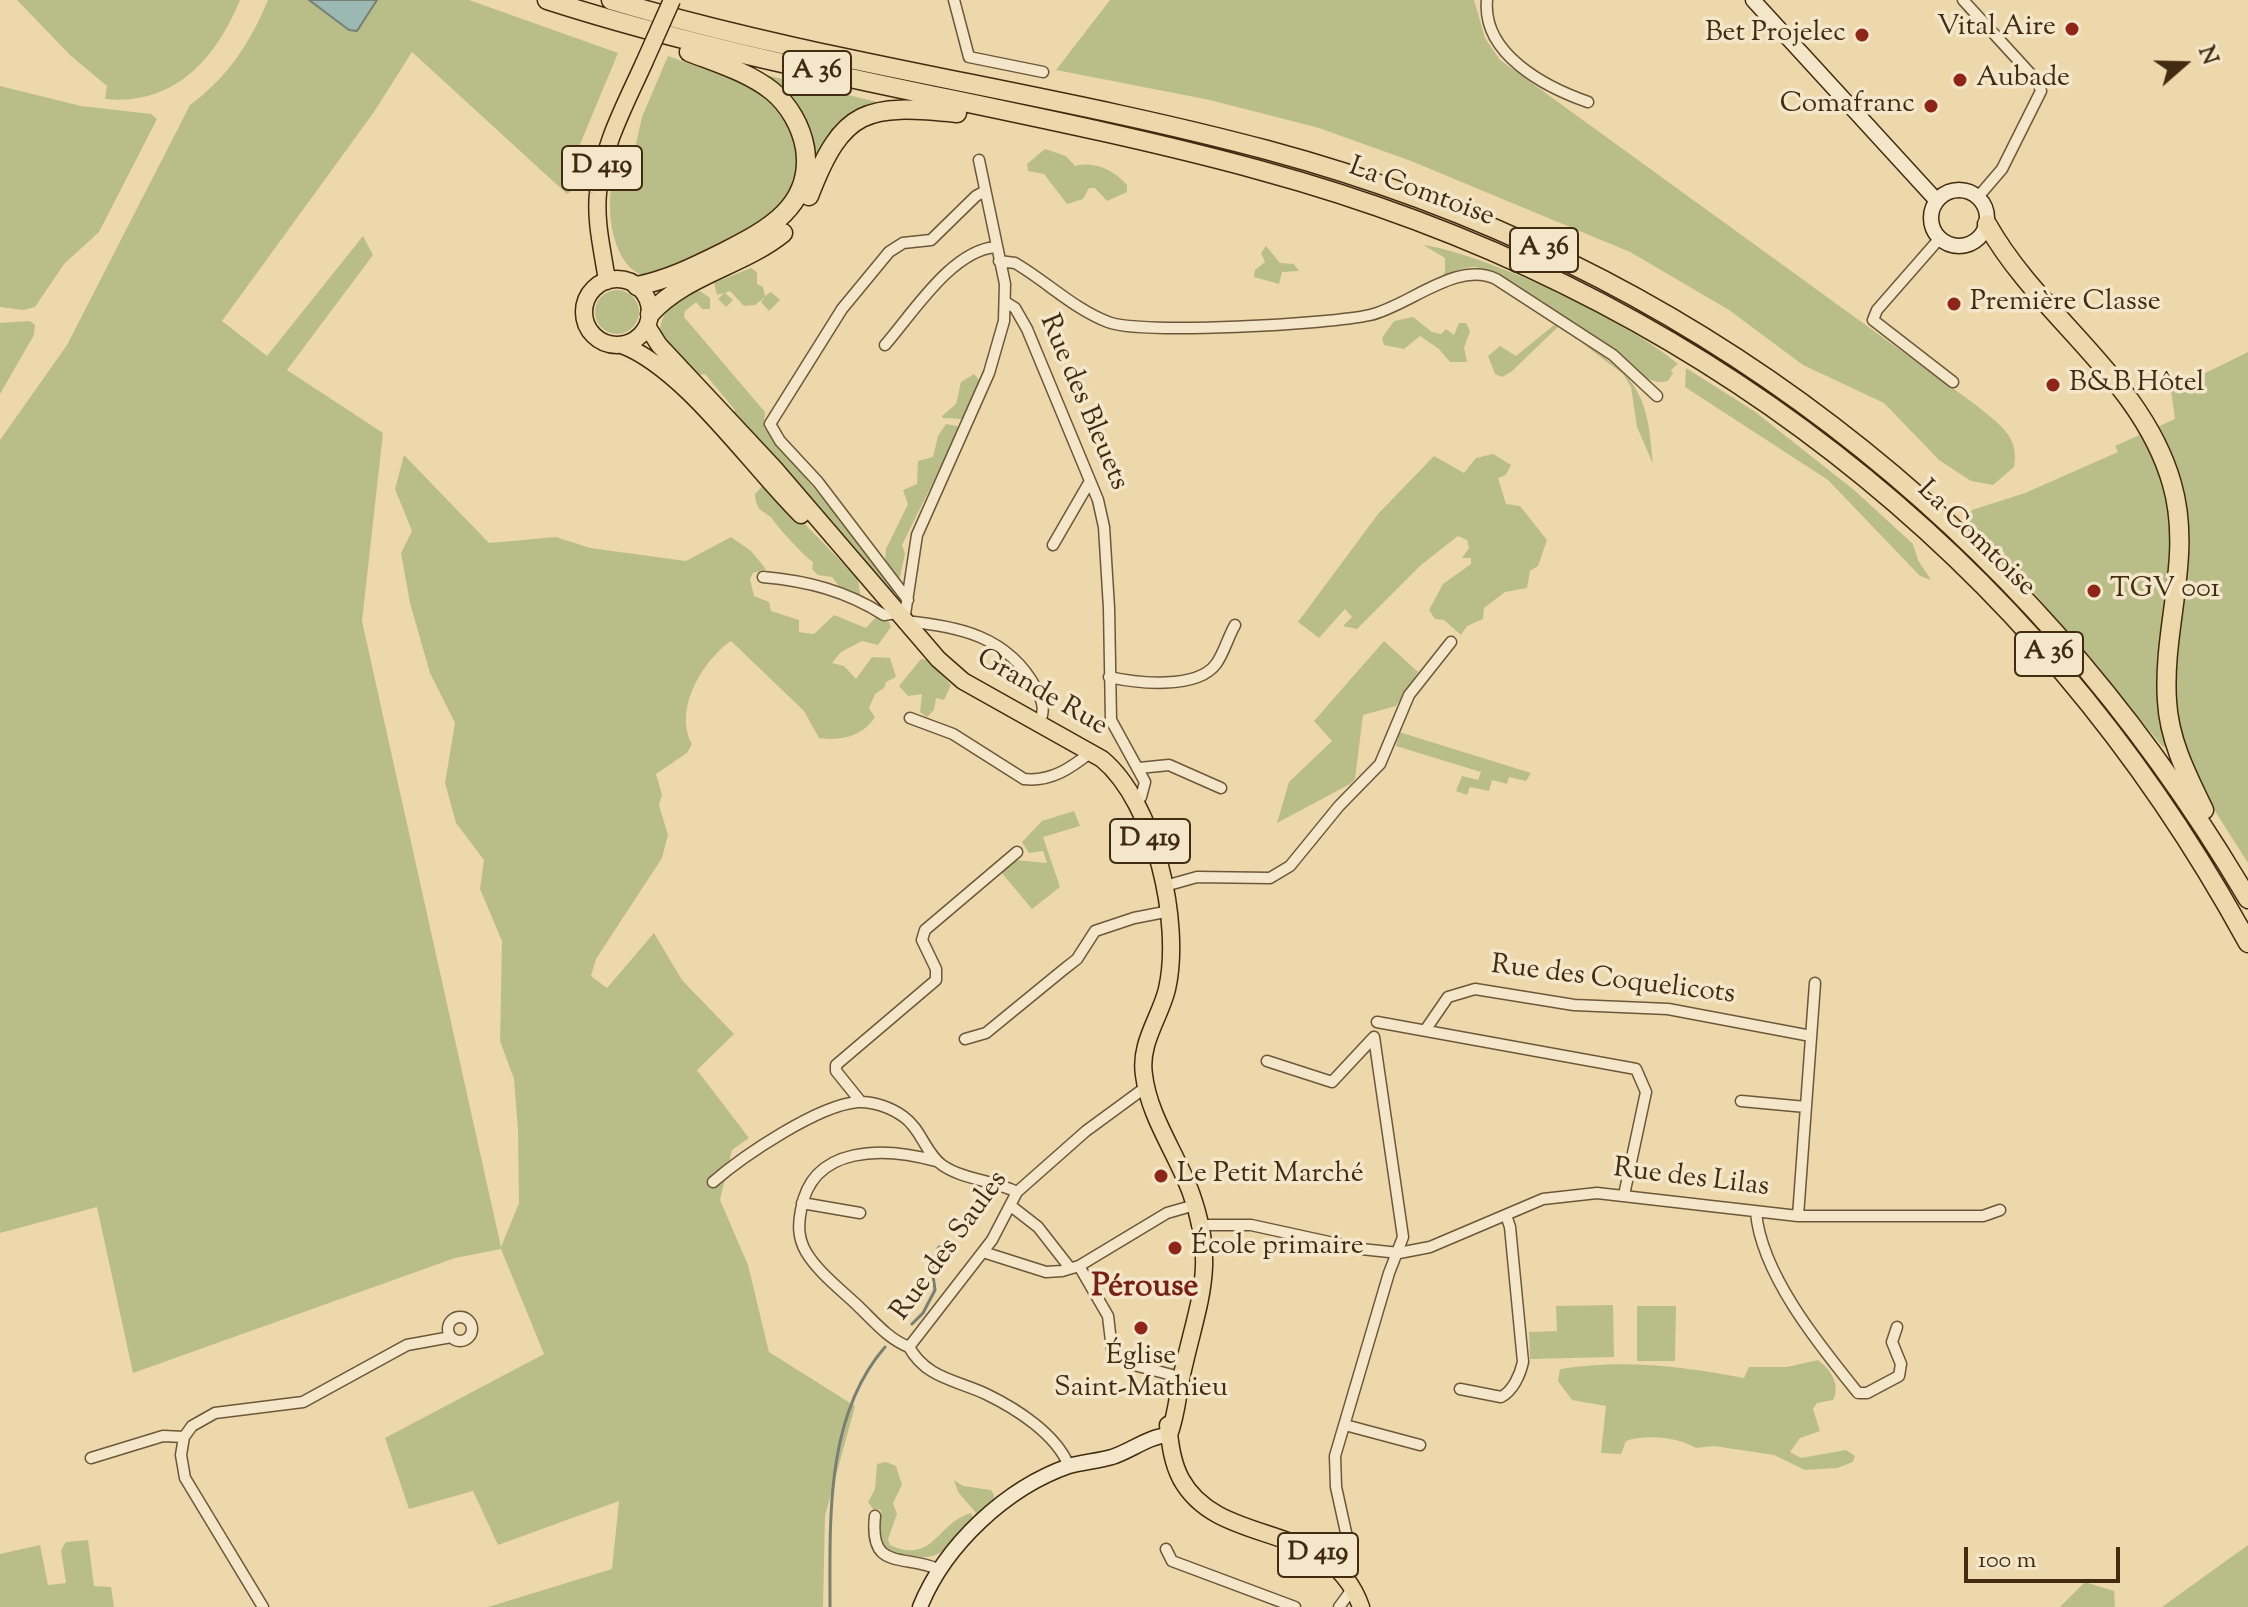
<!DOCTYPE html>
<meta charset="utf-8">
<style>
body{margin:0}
#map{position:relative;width:2248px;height:1607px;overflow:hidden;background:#edd8ac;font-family:"Sorts Mill Goudy",serif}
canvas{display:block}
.north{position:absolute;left:2144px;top:24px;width:80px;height:80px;-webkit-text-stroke:6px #f3e6c9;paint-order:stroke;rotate:70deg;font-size:22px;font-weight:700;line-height:32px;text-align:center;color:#422c11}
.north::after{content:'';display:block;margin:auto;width:28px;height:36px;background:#422c11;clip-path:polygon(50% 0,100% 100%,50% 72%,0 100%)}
.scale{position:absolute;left:1964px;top:1547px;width:156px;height:36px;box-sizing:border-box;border:4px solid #422c11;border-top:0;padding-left:10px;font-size:24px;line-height:28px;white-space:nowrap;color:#422c11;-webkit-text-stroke:6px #f3e6c9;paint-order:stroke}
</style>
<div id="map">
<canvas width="2248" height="1607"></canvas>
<div class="north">N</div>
<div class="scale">100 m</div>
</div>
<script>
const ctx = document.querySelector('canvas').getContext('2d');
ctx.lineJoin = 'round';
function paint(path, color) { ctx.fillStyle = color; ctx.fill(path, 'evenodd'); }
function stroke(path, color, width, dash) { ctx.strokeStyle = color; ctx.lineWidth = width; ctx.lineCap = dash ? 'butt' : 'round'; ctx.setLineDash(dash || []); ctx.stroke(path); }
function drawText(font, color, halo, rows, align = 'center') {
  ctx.font = font + ' "Sorts Mill Goudy",serif'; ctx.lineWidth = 7; ctx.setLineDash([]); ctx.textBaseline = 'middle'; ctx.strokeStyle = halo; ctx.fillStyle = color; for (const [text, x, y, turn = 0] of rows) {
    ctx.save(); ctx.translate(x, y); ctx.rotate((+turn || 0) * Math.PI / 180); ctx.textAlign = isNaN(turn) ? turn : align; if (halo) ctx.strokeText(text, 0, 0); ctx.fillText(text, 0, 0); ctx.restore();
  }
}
paint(new Path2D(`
 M 17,0 L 240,0 C 216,59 174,106 105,99 L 107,86 L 71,56 Z
 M 268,0 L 469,0 L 618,53 L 576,154 L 576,188 L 567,194 L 412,52 L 374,112 L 222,321 L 267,356 L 363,236 L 373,255 L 287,370 L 383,433 L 362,621 L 501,1247 L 519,1203 L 518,1130 L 514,1079 L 500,1041 L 502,941 L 480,889 L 484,860 L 456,823 L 445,783 L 455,723 L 430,673 L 410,603 L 401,553 L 412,531 L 395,489 L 404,455 L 489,543 L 556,537 L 590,548 L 686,561 L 731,537 L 751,551 L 766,569 L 753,573 L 750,579 L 754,596 L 769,602 L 771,611 L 799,620 L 799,632 L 814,634 L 834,615 L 866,628 L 876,617 L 889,622 L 891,627 L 878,645 L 862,641 L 841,652 L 832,663 L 844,666 L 856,679 L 872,657 L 890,658 L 896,677 L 886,682 L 884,688 L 875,694 L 869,708 L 875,717 C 862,737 841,741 819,738 L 804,711 L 731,641 C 703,660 673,710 692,744 L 687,753 L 656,774 L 662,795 L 659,805 L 668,835 L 662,858 L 596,959 L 591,976 L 607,988 L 654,933 L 682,980 L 734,1034 L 697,1070 L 749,1138 L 732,1150 L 720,1200 L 748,1265 L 769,1352 L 855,1406 L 825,1516 L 823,1607 L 488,1607 L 612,1569 L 619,1501 L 498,1545 L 473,1491 L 409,1509 L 385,1438 L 544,1354 L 501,1249 L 455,1258 L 133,1373 L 97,1207 L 0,1233 L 0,440 L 67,345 L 190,105 C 228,77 250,43 268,0 Z
 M 1110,0 L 1474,0 L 1485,38 L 1500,60 L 1976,405 C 1998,424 2020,435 2014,467 L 1993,485 L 1971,481 L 1939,460 L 1884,403 L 1803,365 L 1729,310 L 1630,252 L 1411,161 L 1319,128 L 1210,100 L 1056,70 Z
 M 668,56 L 761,90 L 788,119 L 801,155 L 795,187 L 765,225 L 646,276 C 605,268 599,173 628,153 L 632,162 L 642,117 Z
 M 766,75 L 881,103 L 814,167 L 764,78 Z
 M 0,86 L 81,106 L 151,114 L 157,119 L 99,232 L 64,264 L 35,307 L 23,310 L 0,307 Z
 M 1045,149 L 1066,156 L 1075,166 C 1096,161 1113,170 1127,185 L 1127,192 L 1107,201 L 1095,188 L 1089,188 L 1083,199 L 1067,204 L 1044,174 L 1028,171 L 1027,164 Z
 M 1423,245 C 1487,254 1629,322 1678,364 L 1671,370 L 1673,373 L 1668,381 C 1645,388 1629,359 1613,348 C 1592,334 1491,267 1475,267 C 1462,266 1452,275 1440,279 L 1445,272 L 1445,258 Z
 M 1266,246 L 1280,263 L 1294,264 L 1299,271 L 1282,272 L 1279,284 L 1254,277 L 1255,270 L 1265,262 L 1261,253 Z
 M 751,268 L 757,272 L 757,284 L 763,287 L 765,296 L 771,292 L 780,300 L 769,311 L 761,302 L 765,297 L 755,305 L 744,306 L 730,291 L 725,293 L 733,300 L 726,307 L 718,299 L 724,293 L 717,295 L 714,283 Z
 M595 312a22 22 0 1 1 44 0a22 22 0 1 1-44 0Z
 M 700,291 L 710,298 L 710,309 L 702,309 L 696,302 L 685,311 L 684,317 L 765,412 L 764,428 L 884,573 L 895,590 L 892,594 L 733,415 L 735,410 L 705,374 L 698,375 L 660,334 C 659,313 679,291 700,291 Z
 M 1413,317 L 1432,332 L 1441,334 L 1446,329 L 1454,335 L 1459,323 L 1466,323 L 1470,331 L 1464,348 L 1467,362 L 1450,362 L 1439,349 L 1420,336 L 1404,349 L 1384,345 L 1382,338 L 1394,321 Z
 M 30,321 L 35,325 L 34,335 L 0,394 L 0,323 Z
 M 1554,325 L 1558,327 L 1511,372 L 1502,377 L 1495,374 L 1488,356 L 1500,346 L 1516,356 Z
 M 1582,343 C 1640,377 1648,398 1653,464 L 1637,427 L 1631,387 L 1623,374 Z
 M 2248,352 L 2248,863 L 2213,808 L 2182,746 L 2163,747 L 2016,571 L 1965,520 L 1972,510 L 2025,493 L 2118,452 L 2115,446 L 2175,419 L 2171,390 Z
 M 1686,368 L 1754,411 L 1854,490 L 1913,544 L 1918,560 L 1931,580 L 1920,576 L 1828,480 L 1685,387 Z
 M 974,374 L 981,382 L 963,419 L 943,418 L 942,416 L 956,404 L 961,382 Z
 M 946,424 L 957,426 L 959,430 L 902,545 L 905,554 L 899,581 L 885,564 L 886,549 L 908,504 L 903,490 L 917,484 L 918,461 L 933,457 L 938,436 Z
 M 1493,454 L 1511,465 L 1506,475 L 1498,478 L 1506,504 L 1520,506 L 1547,540 L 1538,566 L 1530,571 L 1527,588 L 1505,592 L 1484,608 L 1483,619 L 1467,626 L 1461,635 L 1444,620 L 1435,619 L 1429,610 L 1443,584 L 1471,564 L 1471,558 L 1462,558 L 1469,548 L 1467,540 L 1458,536 L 1421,565 L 1357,629 L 1343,626 L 1352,617 L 1345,609 L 1319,638 L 1298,622 L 1378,514 L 1434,456 L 1464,473 L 1476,458 Z
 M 763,485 L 775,493 L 858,579 L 860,594 L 857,596 L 842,590 L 832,577 L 818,575 L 812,569 L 813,562 C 806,558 775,525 771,517 C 760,510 756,509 755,494 Z
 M 1384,641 L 1418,672 L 1396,706 L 1363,715 L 1355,779 L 1350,784 L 1277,823 L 1289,782 L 1332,741 L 1314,721 Z
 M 921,659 L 928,660 L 951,685 L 944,700 L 936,698 L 934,710 L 927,717 L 920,712 L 922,694 L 908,696 L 899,686 Z
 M 1399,732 L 1531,773 L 1526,781 L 1509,777 L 1507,784 L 1492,780 L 1489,791 L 1470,787 L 1467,795 L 1456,791 L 1462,776 L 1478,780 L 1481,772 L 1396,746 Z
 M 1074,811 L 1080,826 L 1043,837 L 1060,887 L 1032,909 L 1001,872 L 1015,860 L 1047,863 L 1043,851 L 1029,853 L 1022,842 L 1042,821 Z
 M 1613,1305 L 1614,1357 L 1530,1359 L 1529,1332 L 1557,1331 L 1556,1306 Z
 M 1637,1306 L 1676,1306 L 1675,1361 L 1637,1361 Z
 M 1818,1360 C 1831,1370 1841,1385 1833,1400 L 1817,1403 L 1813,1409 L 1820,1431 L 1800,1438 L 1790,1452 L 1801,1458 L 1846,1450 L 1855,1456 L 1853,1462 L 1837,1468 L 1805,1470 L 1774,1455 L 1714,1446 L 1696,1448 C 1678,1437 1646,1434 1626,1441 L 1621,1454 L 1601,1453 L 1606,1406 L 1572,1400 L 1558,1381 L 1560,1369 C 1620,1359 1684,1366 1744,1378 L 1749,1367 L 1787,1367 Z
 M 886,1462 L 896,1466 L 902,1485 L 893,1503 L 897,1514 L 888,1539 L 890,1545 C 934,1565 936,1523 971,1513 L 974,1520 C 942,1556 938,1563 889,1554 L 879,1542 L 881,1510 L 873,1509 L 868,1502 L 875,1489 L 877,1464 Z
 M 954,1480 L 963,1486 L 991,1490 L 994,1495 L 993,1505 L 980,1514 L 976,1513 L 958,1492 Z
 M 88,1540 L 94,1586 L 111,1587 L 114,1607 L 0,1607 L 0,1554 L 40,1545 L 48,1585 L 66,1583 L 61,1550 L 66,1542 Z
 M 2248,1545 L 2248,1607 L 2162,1607 Z
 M 2085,1582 L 2114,1591 L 2115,1607 L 2060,1607 Z`), '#b9be89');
const water = new Path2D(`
 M 309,0 L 377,0 L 357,31 L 349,30 Z`);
paint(water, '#9bb8b3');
stroke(water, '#778072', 2);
stroke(new Path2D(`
 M 912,1324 L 923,1313 L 935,1290 C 933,1274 929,1263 939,1247 L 945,1249
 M 830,1607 C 830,1520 825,1416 885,1347`), '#778072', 3);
const street = new Path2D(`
 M 954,0 L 969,57 L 1043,72
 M 1487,0 C 1482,54 1545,87 1588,102
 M 1963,0 L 2038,82 L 2041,91 L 2002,169 L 1978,197
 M 979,160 L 1005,284 L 1004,321 L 989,373 L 917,535 L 904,621 C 958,626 1008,636 1036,688 C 1042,700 1046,710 1039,723
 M 1940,238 L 1877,310 L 1873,320 L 1953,382
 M 999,261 L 1015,263 C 1046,281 1074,309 1108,322 C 1141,335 1331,324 1370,315 C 1409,306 1457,260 1496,279 L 1613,355 L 1657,396
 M 1007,303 L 1015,308 L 1027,329 L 1098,500 L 1104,527 L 1109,608 L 1111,720 L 1145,782 L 1141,797 L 1136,802
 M 885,345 C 913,313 952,250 996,247
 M 1053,545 L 1090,481
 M 763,577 C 808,581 846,591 884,615 L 896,613
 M 908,600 L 818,482 L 780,441 L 770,424 L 842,309 L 889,252 L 903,243 L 931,240 L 976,196 L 985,191
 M 1109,677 C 1136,683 1197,690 1216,664 C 1224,653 1228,637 1235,625
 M 910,718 L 953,734 L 1024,779 C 1051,782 1071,768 1091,752
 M 1139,768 L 1169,765 L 1221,788
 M 1165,886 L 1197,877 L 1270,878 L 1290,866 L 1339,806 L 1380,764 L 1409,695 L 1451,642
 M 1377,1022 L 1636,1069 L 1646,1092 L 1624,1195
 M 1426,1029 L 1448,997 L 1475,989 L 1574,1005 L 1668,1009 L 1811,1036
 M 965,1039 L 986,1033 L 1063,970 L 1077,959 L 1095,931 L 1134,918 L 1170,911
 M 1267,1061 L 1332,1082 L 1374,1037
 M 1741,1101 L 1806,1107
 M 861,1102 L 836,1071 L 836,1065 L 936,980 L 936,969 L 922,940 L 925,930 L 1017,852
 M 713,1182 C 743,1156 818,1105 858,1102 C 873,1101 892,1108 904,1117 C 921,1129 926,1154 942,1165 C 964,1180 992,1180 1017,1192
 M 802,1203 L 860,1213
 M 1011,1206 L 1038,1227 L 1070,1268
 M 1756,1212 C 1761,1274 1820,1346 1858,1393 L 1867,1393 L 1899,1376 L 1901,1364 L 1892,1342 L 1897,1327
 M 1798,1216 L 1815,983
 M 1197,1225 L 1251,1225 L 1361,1249 L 1399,1253 L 1430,1247 L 1543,1199 L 1597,1193 L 1798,1216 L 1983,1216 L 2000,1210
 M 983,1252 L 1046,1272 L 1062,1271 L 1079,1266 L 1167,1213 L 1195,1205
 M 1079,1266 L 1108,1316 L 1112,1350 L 1134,1365 L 1176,1376
 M448 1329a12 12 0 1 1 24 0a12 12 0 1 1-24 0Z
 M 909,1347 L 992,1240 L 1017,1192 L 1086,1131 L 1146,1087
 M 909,1347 C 888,1339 873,1320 857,1305 C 840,1289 818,1272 806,1252 C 798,1238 798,1225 801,1210 C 812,1144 886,1147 936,1161
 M 909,1347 C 926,1378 956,1380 986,1394 C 1017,1409 1056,1434 1069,1466
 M 1460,1389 L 1501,1397 C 1513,1391 1520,1375 1523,1362 L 1510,1227 L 1506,1215
 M 1345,1425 L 1420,1445
 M 91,1458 L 163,1436 L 184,1437
 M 875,1516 C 869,1571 902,1554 938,1569
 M 1166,1549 L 1172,1561 L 1295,1607
 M 1339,1568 L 1347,1559 L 1349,1546 L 1336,1487 L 1335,1456 L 1389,1273 L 1403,1237 L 1374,1037
 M 263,1607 L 185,1478 L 181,1455 L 184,1437 L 192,1426 L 215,1413 L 303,1402 L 407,1345 L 451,1337
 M 1339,1607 L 1353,1588`);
const secondary = new Path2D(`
 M 1753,0 L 1937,201
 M1931 218a28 28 0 1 1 56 0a28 28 0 1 1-56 0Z
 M 920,1607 C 945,1545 1006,1488 1069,1466 C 1083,1462 1098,1461 1112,1457 C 1131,1451 1149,1436 1169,1435`);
const primary = new Path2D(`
 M584 312a33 33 0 1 1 66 0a33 33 0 1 1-66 0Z
 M 607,281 C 603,252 595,223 598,193 C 601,149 626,103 644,63
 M 647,326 L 659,345 L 774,468 L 938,659 L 963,681 L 1102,759 C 1155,803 1182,923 1167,989 C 1160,1018 1139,1043 1144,1075 C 1149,1117 1177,1154 1191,1193 C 1217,1265 1199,1299 1183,1370 C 1178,1391 1177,1414 1169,1435
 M 622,345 C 685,369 751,466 801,515
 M 1168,1425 C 1170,1443 1172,1462 1181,1479 C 1220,1550 1330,1518 1361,1607`);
const highway = new Path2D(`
 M 547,0 C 780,75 1024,106 1259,170 C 1688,286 2035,552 2248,943
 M 611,0 C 826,64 1050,92 1267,150 C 1688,263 2027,523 2248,899
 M 809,196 C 843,107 867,104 957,113
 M 1987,224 C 2039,317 2142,378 2172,484 C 2193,557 2162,628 2167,701 C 2169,740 2187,775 2204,810
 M 637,286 C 667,280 694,267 722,253 C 765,231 814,207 805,148 C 801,126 789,105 772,91 C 748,72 717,63 689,52
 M 650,314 C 686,274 742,266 783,233`);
stroke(street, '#6d5738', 13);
stroke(secondary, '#422c11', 17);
stroke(primary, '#422c11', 19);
stroke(highway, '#422c11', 21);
stroke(street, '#f3e6c9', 10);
stroke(secondary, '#f3e6c9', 14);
stroke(primary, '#edd8ac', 16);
stroke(highway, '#edd8ac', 18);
const primaryBridge = new Path2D(`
 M 644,63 L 672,0`);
stroke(primaryBridge, '#422c11', 19, []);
stroke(primaryBridge, '#edd8ac', 16);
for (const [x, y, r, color] of [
 [2072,29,8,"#8f2418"],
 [1862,35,8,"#8f2418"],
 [1960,80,8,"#8f2418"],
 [1931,106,8,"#8f2418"],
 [1954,304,8,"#8f2418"],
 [2053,385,8,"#8f2418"],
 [2094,591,8,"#8f2418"],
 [1161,1176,8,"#8f2418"],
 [1175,1248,8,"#8f2418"],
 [1141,1328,8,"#8f2418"]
]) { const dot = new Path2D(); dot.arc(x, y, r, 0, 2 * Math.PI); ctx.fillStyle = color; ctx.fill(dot); stroke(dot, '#f3e6c9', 3); }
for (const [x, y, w] of [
 [817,73,68],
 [602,168,80],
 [1544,250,68],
 [2049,654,68],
 [1150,841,80],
 [1318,1555,80]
]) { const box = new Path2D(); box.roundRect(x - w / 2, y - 22, w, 44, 6); ctx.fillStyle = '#f3e6c9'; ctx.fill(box); stroke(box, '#422c11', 2); }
drawText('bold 26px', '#422c11', null, [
 ["A 36",817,73],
 ["D 419",602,168],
 ["A 36",1544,250],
 ["A 36",2049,654],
 ["D 419",1150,841],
 ["D 419",1318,1555]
]);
drawText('28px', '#422c11', '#f3e6c9', [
 ["Vital Aire",2056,29,"right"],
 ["Bet Projelec",1846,35,"right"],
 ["Aubade",1976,80],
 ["Comafranc",1915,106,"right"],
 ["Première Classe",1970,304],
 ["B&B Hôtel",2069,385],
 ["TGV 001",2110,591],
 ["Le Petit Marché",1177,1176],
 ["École primaire",1191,1248],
 ["Église",1141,1358,"center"],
 ["Saint-Mathieu",1141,1390,"center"]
], 'left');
drawText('28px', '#422c11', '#f3e6c9', [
 ["La Comtoise",1421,194,20],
 ["Rue des Bleuets",1082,403,67],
 ["La Comtoise",1975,540,44],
 ["Grande Rue",1041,694,30],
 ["Rue des Coquelicots",1613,982,7],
 ["Rue des Lilas",1691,1180,7],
 ["Rue des Saules",951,1247,-54]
]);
drawText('bold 32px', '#7a1f14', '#f3e6c9', [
 ["Pérouse",1145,1290]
]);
</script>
